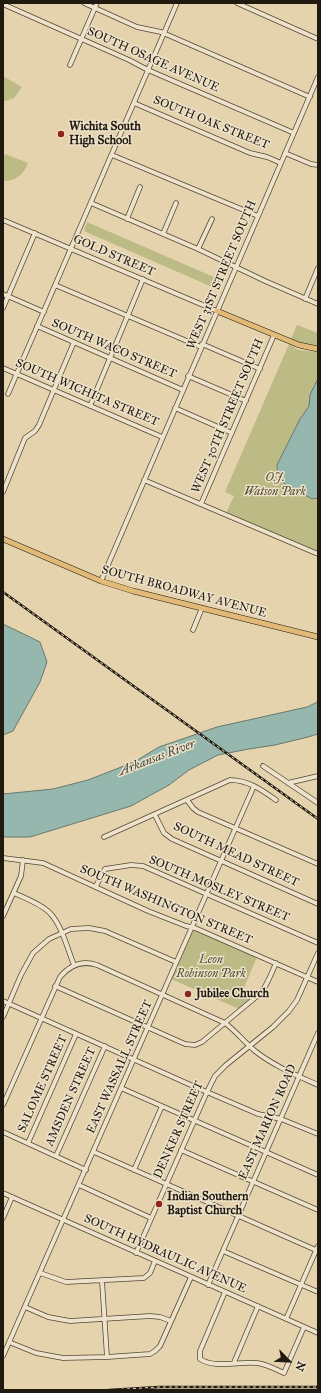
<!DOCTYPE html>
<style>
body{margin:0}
#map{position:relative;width:321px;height:1393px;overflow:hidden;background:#e5d3ae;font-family:"IM FELL Great Primer",serif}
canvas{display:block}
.frame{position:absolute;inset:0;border:4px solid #20190f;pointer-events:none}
.north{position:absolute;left:269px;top:1341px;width:40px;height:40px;-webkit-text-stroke:3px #eee2ca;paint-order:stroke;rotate:114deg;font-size:11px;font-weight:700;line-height:16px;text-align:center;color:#20190f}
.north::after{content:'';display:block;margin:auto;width:14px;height:18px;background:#20190f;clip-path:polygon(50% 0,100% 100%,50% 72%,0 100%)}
</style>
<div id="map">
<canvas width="321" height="1393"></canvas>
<div class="frame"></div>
<div class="north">N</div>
</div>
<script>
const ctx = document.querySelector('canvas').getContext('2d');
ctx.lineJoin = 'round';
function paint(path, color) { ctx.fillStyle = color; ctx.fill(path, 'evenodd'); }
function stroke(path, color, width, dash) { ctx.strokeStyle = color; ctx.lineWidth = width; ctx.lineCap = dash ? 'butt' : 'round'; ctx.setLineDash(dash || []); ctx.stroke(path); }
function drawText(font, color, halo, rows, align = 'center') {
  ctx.font = font + ' "IM FELL Great Primer",serif'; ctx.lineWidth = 3; ctx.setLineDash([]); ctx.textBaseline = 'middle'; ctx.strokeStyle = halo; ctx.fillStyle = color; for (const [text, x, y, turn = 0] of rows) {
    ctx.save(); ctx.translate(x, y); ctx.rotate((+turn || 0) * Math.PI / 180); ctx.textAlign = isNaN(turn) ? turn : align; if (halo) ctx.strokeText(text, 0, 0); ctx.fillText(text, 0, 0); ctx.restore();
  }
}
paint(new Path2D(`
 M 3,76 L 22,87 L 14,98 L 3,102 Z
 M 5,154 L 28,163 C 24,174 15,182 3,181 L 3,155 Z
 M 87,222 L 223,281 L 219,290 L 84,231 Z
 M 297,325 L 318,333 L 318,346 L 301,343 L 291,339 Z
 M 289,344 L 298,350 L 318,352 L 318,551 L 226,513 L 234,496 L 225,492 Z
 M 193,931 L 198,931 L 257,957 L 243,990 L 254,996 L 239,1009 L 171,979 Z`), '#bcba85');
const water = new Path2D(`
 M 318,379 L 318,498 L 312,499 L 305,495 L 291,490 L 278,477 L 277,465 L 300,419 L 309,406 L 310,395 Z
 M 3,624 L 40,642 L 47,662 L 40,682 L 13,731 L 3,735 Z
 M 318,702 L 318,734 L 308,737 L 275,745 L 249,749 L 218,755 L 189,770 L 169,785 L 131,806 L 30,837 L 3,837 L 3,794 L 53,789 L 88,780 L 134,762 L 159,747 L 217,727 L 307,707 Z`);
paint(water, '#96b7ad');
stroke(water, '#67786e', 1);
const minor = new Path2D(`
 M 84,3 L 137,27 L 161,32 L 310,97
 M 237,3 L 318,39
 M 5,5 L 129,60 L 148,70 L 294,133
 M 70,65 L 97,3
 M 134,103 L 250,153 L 267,157 L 281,163
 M 285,153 L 311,164 L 318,165
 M 112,155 L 258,216
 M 91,203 L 198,249 L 265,281 L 318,304
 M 127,219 L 140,187
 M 3,220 L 217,311
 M 163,234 L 176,203
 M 198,249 L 212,219
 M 55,285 L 201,347
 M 3,294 L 44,312
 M 305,299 L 318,268
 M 3,308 L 35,233
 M 37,326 L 183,390
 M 202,344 L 260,369
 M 3,368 L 162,437
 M 188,376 L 246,401
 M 8,394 L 177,3
 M 90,406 L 143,279
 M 175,408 L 232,433
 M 144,480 L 318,554
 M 3,492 L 25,438 L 35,431 L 39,425 L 74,342
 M 201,504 L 274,335
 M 101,581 L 318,77
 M 193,630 L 202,608
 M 263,766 L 318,803
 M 288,783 L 318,776
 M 187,800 L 193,808 L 198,812 L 318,864
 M 155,815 L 164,833 L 172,839 L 318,904
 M 104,837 L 230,780 C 248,780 262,790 276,800
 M 3,858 L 43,863 L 148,911 L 186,926 L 195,928 L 318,982
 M 96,886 L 105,869 L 131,865 L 143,866 L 318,943
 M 14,893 C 25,898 39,903 49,912 C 62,925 67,948 74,965
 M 3,916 L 21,876 L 23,860
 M 55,986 L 185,1044 L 195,1045 L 202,1042 L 262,992 L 269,979 L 276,963
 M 3,1001 L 193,1086 L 258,1114 L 281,1119 L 318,1134
 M 3,1017 L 21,975 L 33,953 L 49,939 L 71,929 L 89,928 L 105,931 L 176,962
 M 121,1088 L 318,1175
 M 3,1105 L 60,977 C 70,965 82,960 97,965 L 225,1023 C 236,1031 244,1042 255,1051 C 274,1066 296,1075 318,1085
 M 3,1132 L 86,1170
 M 28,1143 L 76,1034
 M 181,1150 L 318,1210
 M 94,1152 L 318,1251
 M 56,1156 L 105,1046
 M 134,1170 L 162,1106
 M 79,1185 L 151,1218
 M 3,1193 L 318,1333
 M 3,1218 L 12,1197
 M 223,1251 L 318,1292
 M 136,1253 L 207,1092 L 215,1076 L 226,1065 L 273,1027 L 289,1011 L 297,1000 L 318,953
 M 40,1273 L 66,1282 L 144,1278 L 150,1273 L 155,1261
 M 102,1281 L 107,1357
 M 208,1285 L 318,1033
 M 225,1292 L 200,1351 L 200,1359 C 215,1369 239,1361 257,1363 C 266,1364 275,1369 284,1373 L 304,1327
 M 25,1307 L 48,1317 L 70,1321 L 150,1316 L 160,1317 L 171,1321
 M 286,1319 L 318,1246
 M 9,1342 L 36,1353 L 63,1358 L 107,1357 L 150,1354 L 155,1351 L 160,1346 L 191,1277
 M 3,1356 L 254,786
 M 234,1363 L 235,1360 L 258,1306`);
const major = new Path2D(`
 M 217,311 L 299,345 L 318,349
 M 3,539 L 101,581 L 133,591 L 318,637`);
stroke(minor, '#514837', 5.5);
stroke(major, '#20190f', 6);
stroke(minor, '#eee2ca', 4);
stroke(major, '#e2ba77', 5);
const rail = new Path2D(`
 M 3,592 L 318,819
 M 109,1390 L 159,1387 L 318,1387`);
stroke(rail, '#20190f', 2.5);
stroke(rail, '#eee2ca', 1, [3]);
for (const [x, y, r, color] of [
 [61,134,4,"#8f2418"],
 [188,994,4,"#8f2418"],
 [159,1204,4,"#8f2418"]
]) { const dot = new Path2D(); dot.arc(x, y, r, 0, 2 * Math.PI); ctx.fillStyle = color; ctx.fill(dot); stroke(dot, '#eee2ca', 1.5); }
drawText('12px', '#20190f', '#eee2ca', [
 ["SOUTH OSAGE AVENUE",153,60,24],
 ["SOUTH OAK STREET",211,123,22],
 ["GOLD STREET",114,256,23],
 ["WEST 31ST STREET SOUTH",222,275,-67],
 ["SOUTH WACO STREET",114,349,23],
 ["SOUTH WICHITA STREET",87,393,23],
 ["WEST 30TH STREET SOUTH",228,416,-67],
 ["SOUTH BROADWAY AVENUE",184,592,15],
 ["SOUTH MEAD STREET",236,855,25],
 ["SOUTH MOSLEY STREET",219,889,23],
 ["SOUTH WASHINGTON STREET",166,905,23],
 ["EAST WASSALL STREET",120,1067,-66],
 ["SALOME STREET",43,1084,-66],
 ["AMSDEN STREET",71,1097,-66],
 ["EAST MARION ROAD",268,1122,-66],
 ["DENKER STREET",179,1130,-66],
 ["SOUTH HYDRAULIC AVENUE",165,1254,24]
]);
drawText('bold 12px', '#20190f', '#eee2ca', [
 ["Wichita South",69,127],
 ["High School",69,141],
 ["Jubilee Church",196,994],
 ["Indian Southern",167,1197],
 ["Baptist Church",167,1211]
], 'left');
drawText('italic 12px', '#4f4932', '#eee2ca', [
 ["O.J.",275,478],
 ["Watson Park",275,492],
 ["Leon",211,960],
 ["Robinson Park",211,974]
]);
drawText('italic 13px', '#43483e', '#eee2ca', [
 ["Arkansas River",157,758,-21]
]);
</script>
